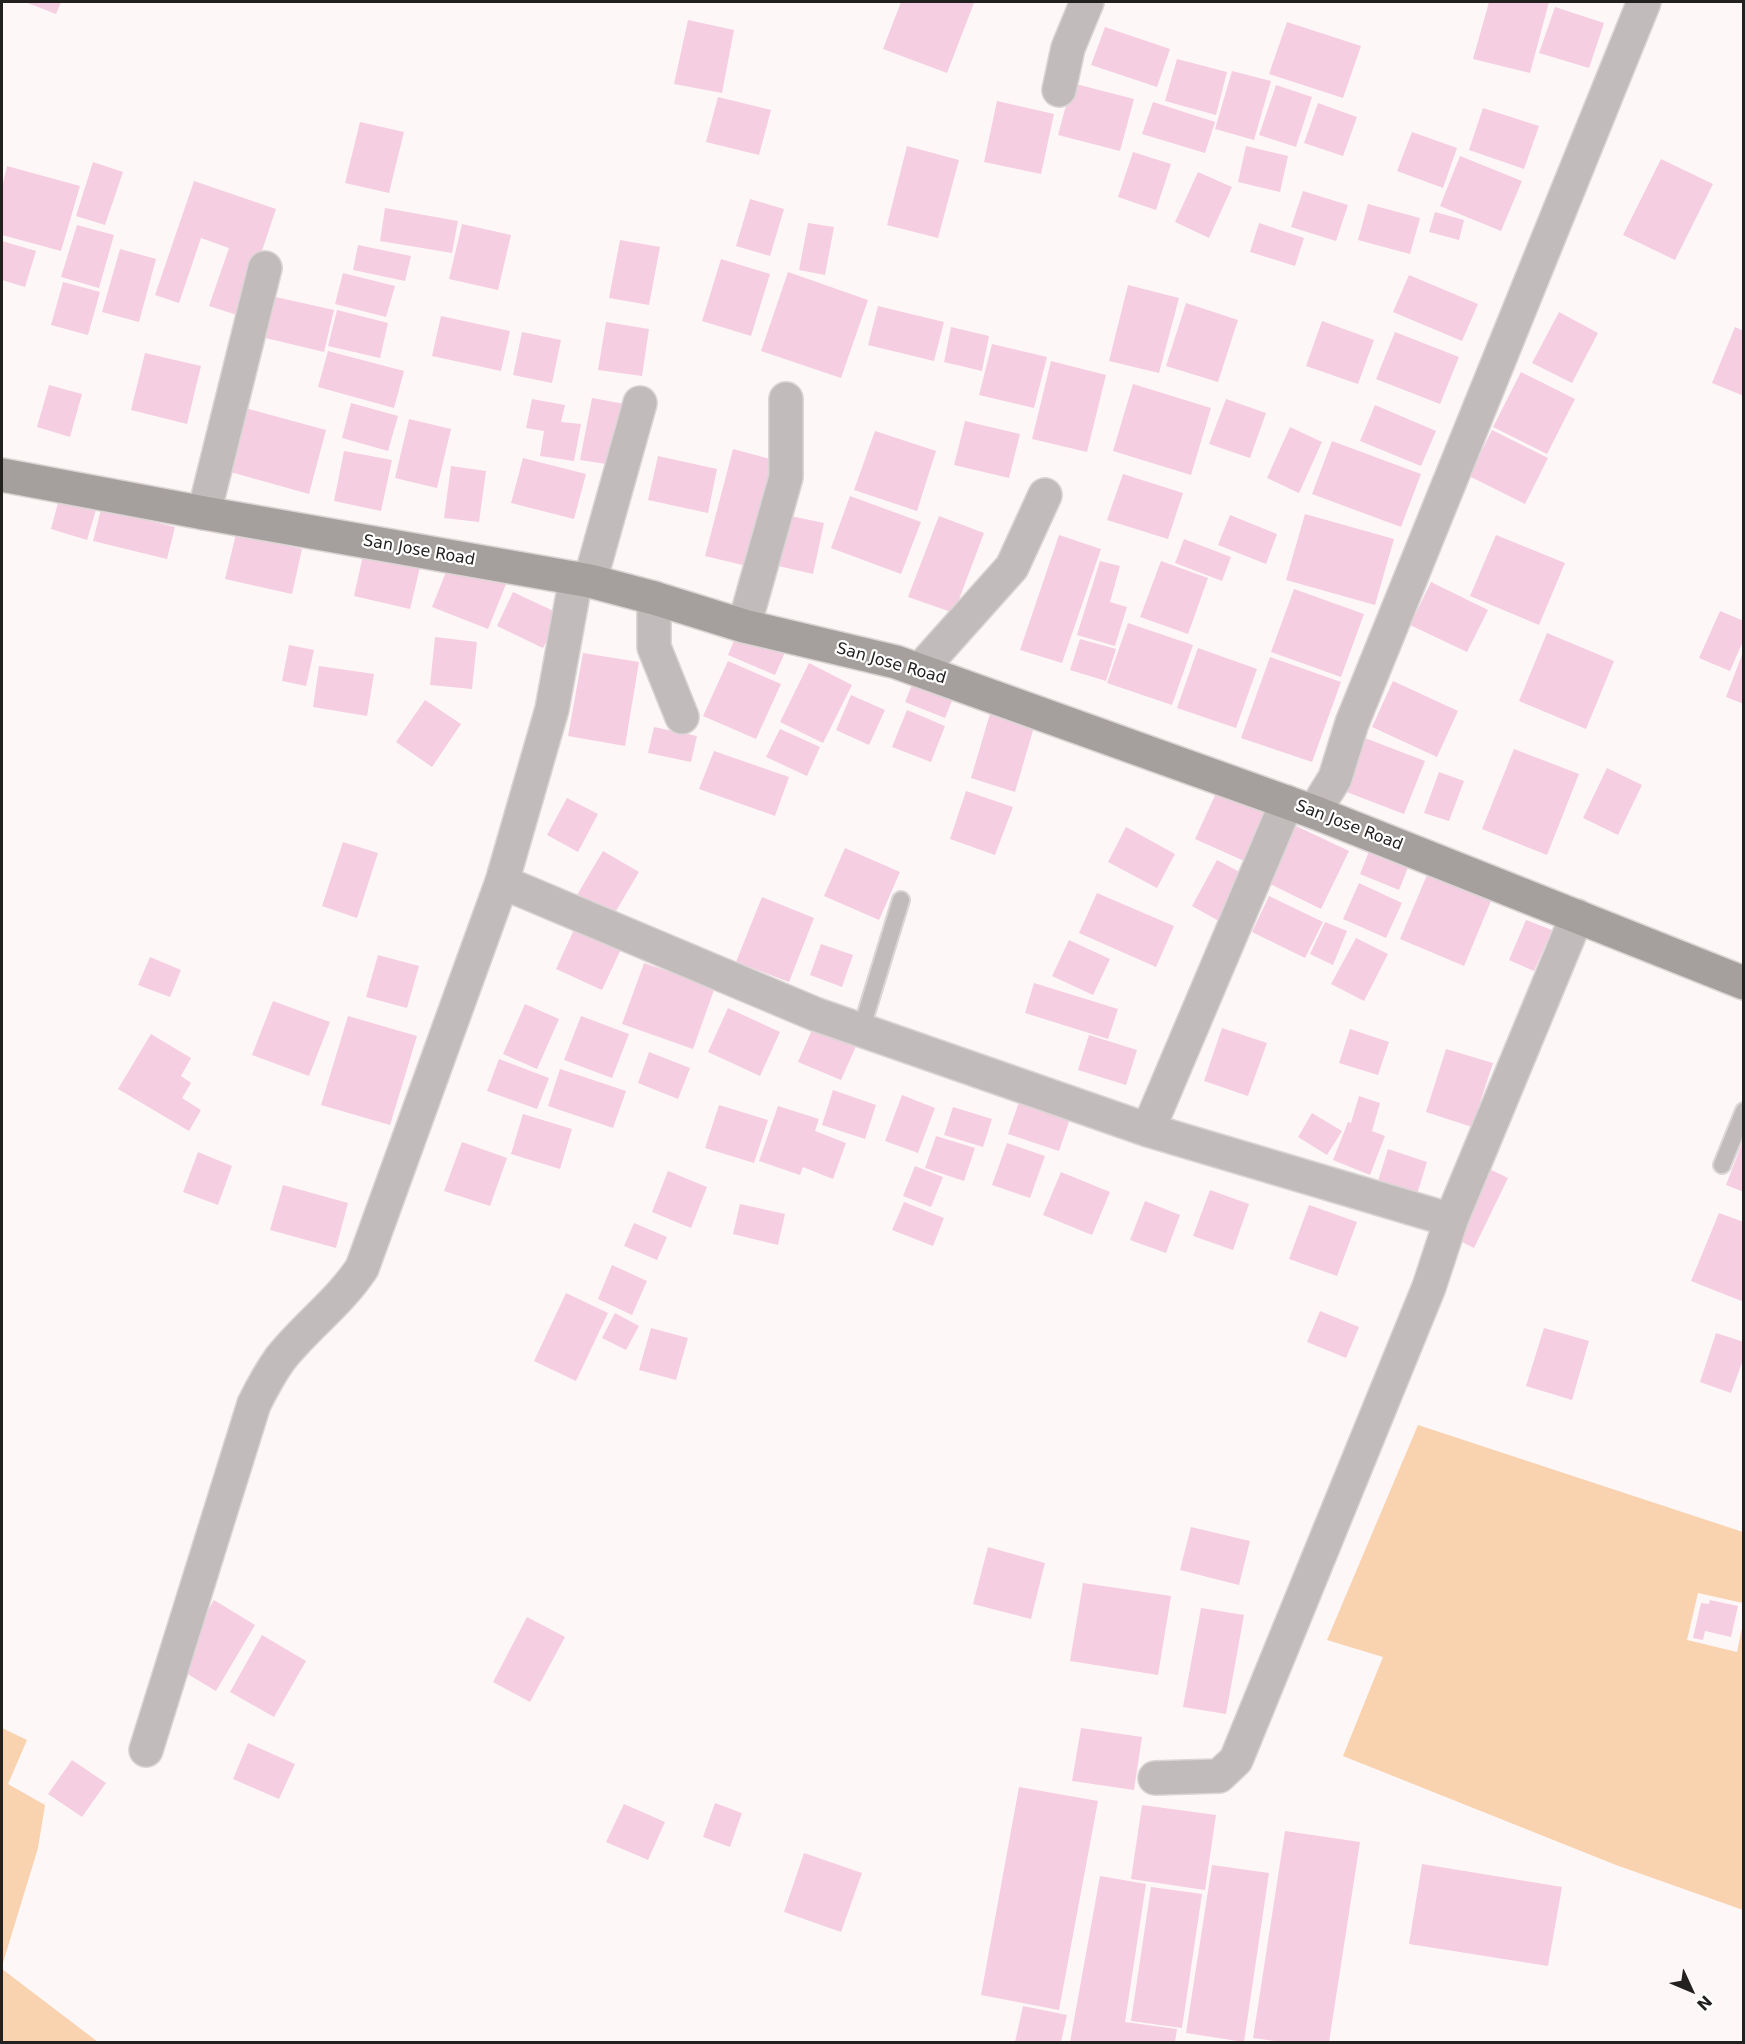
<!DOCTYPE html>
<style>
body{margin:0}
#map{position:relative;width:1745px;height:2044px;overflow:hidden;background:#fef7f7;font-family:"DejaVu Sans",sans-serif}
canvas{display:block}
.frame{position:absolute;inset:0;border:3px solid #232020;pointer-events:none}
.north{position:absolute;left:1661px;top:1960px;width:60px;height:60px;-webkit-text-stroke:4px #fff;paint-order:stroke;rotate:134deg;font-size:16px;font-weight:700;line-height:24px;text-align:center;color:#232020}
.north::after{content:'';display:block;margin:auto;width:21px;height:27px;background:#232020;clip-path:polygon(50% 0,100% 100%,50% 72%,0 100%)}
</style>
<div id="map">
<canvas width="1745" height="2044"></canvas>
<div class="frame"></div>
<div class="north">N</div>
</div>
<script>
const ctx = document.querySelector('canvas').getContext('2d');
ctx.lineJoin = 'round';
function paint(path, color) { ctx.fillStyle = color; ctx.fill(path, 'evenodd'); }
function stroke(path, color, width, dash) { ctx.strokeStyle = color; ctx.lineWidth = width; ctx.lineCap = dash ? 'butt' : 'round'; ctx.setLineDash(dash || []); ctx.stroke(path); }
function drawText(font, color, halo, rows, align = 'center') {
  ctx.font = font + ' "DejaVu Sans",sans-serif'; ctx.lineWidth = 4.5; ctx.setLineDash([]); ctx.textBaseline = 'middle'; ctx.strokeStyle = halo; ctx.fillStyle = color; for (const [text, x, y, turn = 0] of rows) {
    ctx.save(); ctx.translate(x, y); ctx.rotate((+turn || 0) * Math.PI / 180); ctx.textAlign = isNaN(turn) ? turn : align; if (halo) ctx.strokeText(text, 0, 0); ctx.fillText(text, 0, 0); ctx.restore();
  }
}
paint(new Path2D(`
 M 1418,1425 L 1743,1532 L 1743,1603 L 1698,1593 L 1687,1640 L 1737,1652 L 1743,1623 L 1743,1910 L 1616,1865 L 1343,1756 L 1383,1657 L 1327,1640 Z
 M 2,1728 L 27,1740 L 8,1784 L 45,1805 L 38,1848 L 2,1966 Z
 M 2,1969 L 98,2042 L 2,2042 Z`), '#f9d2af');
paint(new Path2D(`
 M 25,2 L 61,2 L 56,14 Z
 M 901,2 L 974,3 L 947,73 L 883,49 Z
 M 1489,2 L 1549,2 L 1530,73 L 1473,59 Z
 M 1555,7 L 1604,23 L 1589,68 L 1539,53 Z
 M 688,20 L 734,30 L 722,93 L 674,84 Z
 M 1287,22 L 1361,46 L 1343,98 L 1269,74 Z
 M 1105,27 L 1170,49 L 1157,87 L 1091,65 Z
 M 1177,59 L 1227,72 L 1216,115 L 1165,101 Z
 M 1232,71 L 1271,81 L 1254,140 L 1215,129 Z
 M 1072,83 L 1134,99 L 1120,151 L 1058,135 Z
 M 1276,85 L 1312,97 L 1296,147 L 1259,135 Z
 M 718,97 L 771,110 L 759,155 L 706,142 Z
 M 997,101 L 1054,114 L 1041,174 L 984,162 Z
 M 1153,102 L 1215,122 L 1205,153 L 1142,134 Z
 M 1318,103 L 1357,117 L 1343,156 L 1304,143 Z
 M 1483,108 L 1539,126 L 1524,169 L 1469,150 Z
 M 360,122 L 404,132 L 389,193 L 345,183 Z
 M 1412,132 L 1457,148 L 1443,188 L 1397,171 Z
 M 907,146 L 959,160 L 938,238 L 887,225 Z
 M 1246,146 L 1288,156 L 1280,192 L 1238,182 Z
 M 1133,152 L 1171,164 L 1156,210 L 1118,197 Z
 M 1460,156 L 1522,181 L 1501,231 L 1440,206 Z
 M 1661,159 L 1713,184 L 1675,260 L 1623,235 Z
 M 93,162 L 123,172 L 105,225 L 76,216 Z
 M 7,166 L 80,186 L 61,251 L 2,235 L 2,187 Z
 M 1198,172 L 1232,187 L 1209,238 L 1175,222 Z
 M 194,181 L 276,209 L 240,316 L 209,306 L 229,248 L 201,238 L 179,303 L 155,295 Z
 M 1303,191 L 1348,205 L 1336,241 L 1291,227 Z
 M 750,199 L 784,209 L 770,256 L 736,246 Z
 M 1368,204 L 1420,218 L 1410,254 L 1358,240 Z
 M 385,208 L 458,221 L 452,253 L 380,241 Z
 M 1435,212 L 1464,220 L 1459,240 L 1429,232 Z
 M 808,223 L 834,227 L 825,275 L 799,270 Z
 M 1259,223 L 1304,238 L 1295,266 L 1250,252 Z
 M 462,224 L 511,235 L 498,290 L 449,279 Z
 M 77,225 L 114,235 L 99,288 L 61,277 Z
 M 620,240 L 660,247 L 649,305 L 609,298 Z
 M 2,241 L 36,251 L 25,287 L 2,280 Z
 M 358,245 L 411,256 L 405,281 L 353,270 Z
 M 120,249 L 156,259 L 139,322 L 102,312 Z
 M 721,259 L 770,274 L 751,336 L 702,321 Z
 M 788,272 L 868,300 L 841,378 L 761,351 Z
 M 343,273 L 395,286 L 386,317 L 335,304 Z
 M 1409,275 L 1478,304 L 1462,341 L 1393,312 Z
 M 63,282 L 100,292 L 88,335 L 51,325 Z
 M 1128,285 L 1179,298 L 1159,373 L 1109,361 Z
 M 262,294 L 334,310 L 324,352 L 253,335 Z
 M 1186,303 L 1238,320 L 1218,382 L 1166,366 Z
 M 878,306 L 944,322 L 934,361 L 868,345 Z
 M 337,310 L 388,323 L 380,358 L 328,346 Z
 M 1559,312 L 1598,333 L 1572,383 L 1532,363 Z
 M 441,316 L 510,331 L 501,371 L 432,356 Z
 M 1322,321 L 1374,340 L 1358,384 L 1306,366 Z
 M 606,322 L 649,329 L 642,376 L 598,370 Z
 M 951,327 L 989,336 L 982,371 L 944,362 Z
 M 1735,327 L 1744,331 L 1744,396 L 1712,383 Z
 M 522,332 L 561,340 L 552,383 L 513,375 Z
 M 1395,332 L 1459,357 L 1440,404 L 1376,379 Z
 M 992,344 L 1047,357 L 1034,408 L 979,395 Z
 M 328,351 L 404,371 L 394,408 L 318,387 Z
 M 145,353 L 201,366 L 187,424 L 131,410 Z
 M 1051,361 L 1106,375 L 1087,452 L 1032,439 Z
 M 1521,372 L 1575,399 L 1547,454 L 1493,427 Z
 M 1133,384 L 1211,408 L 1191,475 L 1113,451 Z
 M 49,385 L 82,394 L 70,437 L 37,427 Z
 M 592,398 L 630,405 L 619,466 L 580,460 Z
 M 532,399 L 565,405 L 561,422 L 581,424 L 574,461 L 540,456 L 544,431 L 526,428 Z
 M 1226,399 L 1266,413 L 1250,458 L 1209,444 Z
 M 351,403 L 398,416 L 388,451 L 342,438 Z
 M 1375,405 L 1436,431 L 1421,466 L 1360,441 Z
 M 245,408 L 326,430 L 309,494 L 227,471 Z
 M 409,419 L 451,429 L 437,488 L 395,478 Z
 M 965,421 L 1020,434 L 1009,478 L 954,465 Z
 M 1290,427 L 1322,442 L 1299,493 L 1267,478 Z
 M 1492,430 L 1548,458 L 1525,504 L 1469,476 Z
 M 875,431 L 936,451 L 917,511 L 854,490 Z
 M 1332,441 L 1421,474 L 1401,527 L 1312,494 Z
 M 733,449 L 774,460 L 747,566 L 705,556 Z
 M 344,451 L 392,460 L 381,511 L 334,501 Z
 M 658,456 L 717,469 L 708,513 L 648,500 Z
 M 523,458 L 586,474 L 574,519 L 511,503 Z
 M 451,466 L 486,471 L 479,522 L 444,518 Z
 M 1123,474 L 1183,493 L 1168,539 L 1107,520 Z
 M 850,496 L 921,522 L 901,574 L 831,548 Z
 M 59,499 L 96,510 L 87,540 L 51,529 Z
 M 101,509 L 175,527 L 167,559 L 93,541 Z
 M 1305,514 L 1394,539 L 1375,605 L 1286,580 Z
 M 786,515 L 824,523 L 813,574 L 774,565 Z
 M 1230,515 L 1277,534 L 1266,564 L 1218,545 Z
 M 939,516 L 984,533 L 954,613 L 908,597 Z
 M 236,534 L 302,549 L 292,594 L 225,579 Z
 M 1059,535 L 1101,549 L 1062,663 L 1020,650 Z
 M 1496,535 L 1565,563 L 1539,625 L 1470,596 Z
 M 1184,539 L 1231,557 L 1222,581 L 1175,563 Z
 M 364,551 L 421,563 L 410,609 L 354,596 Z
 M 1100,561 L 1120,566 L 1110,602 L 1127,607 L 1115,646 L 1077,635 Z
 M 1161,561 L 1208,578 L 1188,634 L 1140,617 Z
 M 450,562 L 506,584 L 488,629 L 432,607 Z
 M 1431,582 L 1488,610 L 1467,652 L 1410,625 Z
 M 1294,589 L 1364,614 L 1341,677 L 1271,652 Z
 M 513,592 L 560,614 L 543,648 L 497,626 Z
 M 1720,611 L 1744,621 L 1744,639 L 1730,671 L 1699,658 Z
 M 1128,623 L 1193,645 L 1172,705 L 1107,683 Z
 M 738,631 L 786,650 L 775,675 L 728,655 Z
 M 1547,633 L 1614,661 L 1586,729 L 1519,701 Z
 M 435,637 L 477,642 L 472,689 L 430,685 Z
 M 1080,639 L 1116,649 L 1106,681 L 1070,670 Z
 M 289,645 L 314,650 L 306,686 L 282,681 Z
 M 1198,648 L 1257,669 L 1236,728 L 1177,708 Z
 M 1743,652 L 1744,652 L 1744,704 L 1726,697 Z
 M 583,653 L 639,662 L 625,746 L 568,736 Z
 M 1270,657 L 1341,682 L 1312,762 L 1241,738 Z
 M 728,661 L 781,684 L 756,739 L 703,716 Z
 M 809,663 L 852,685 L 823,743 L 780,722 Z
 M 319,666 L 374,674 L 367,716 L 313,707 Z
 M 914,680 L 954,696 L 945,718 L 905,702 Z
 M 1393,681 L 1458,711 L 1437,757 L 1372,727 Z
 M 851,695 L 885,710 L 869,745 L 836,730 Z
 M 425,700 L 461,724 L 432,767 L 396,742 Z
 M 992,707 L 1036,720 L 1015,792 L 971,778 Z
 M 907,710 L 945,726 L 931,762 L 892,747 Z
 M 654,727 L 697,736 L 691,762 L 648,753 Z
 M 780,729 L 820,747 L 807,776 L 766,757 Z
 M 1365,738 L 1425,761 L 1404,814 L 1344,791 Z
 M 1514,749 L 1579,774 L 1547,855 L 1482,829 Z
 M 714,751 L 789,777 L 775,816 L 699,789 Z
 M 1607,768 L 1642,785 L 1618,835 L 1583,818 Z
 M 1439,772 L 1464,781 L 1449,821 L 1424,813 Z
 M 966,791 L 1013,807 L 995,855 L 950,839 Z
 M 1217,791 L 1273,816 L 1251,864 L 1195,839 Z
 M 567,798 L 598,814 L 578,852 L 547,835 Z
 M 1294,825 L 1349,851 L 1321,909 L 1266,882 Z
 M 1126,827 L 1175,854 L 1157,888 L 1108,862 Z
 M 343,842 L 378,853 L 357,918 L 322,906 Z
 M 1372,844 L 1411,860 L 1399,890 L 1360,874 Z
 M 845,848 L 900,872 L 879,920 L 824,896 Z
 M 603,851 L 639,872 L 613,916 L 577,895 Z
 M 1217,860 L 1253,879 L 1226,925 L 1192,906 Z
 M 1427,875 L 1491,901 L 1464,966 L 1400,939 Z
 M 1359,883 L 1402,903 L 1386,938 L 1343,919 Z
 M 1097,893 L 1174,926 L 1156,967 L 1079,933 Z
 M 1269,896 L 1323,922 L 1305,958 L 1252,932 Z
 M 762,897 L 814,918 L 789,982 L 736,962 Z
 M 1526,920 L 1552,930 L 1534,971 L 1509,960 Z
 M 1325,922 L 1347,931 L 1333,965 L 1310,954 Z
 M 577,923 L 623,945 L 602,990 L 556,969 Z
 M 1356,938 L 1388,954 L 1364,1001 L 1331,984 Z
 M 1069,940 L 1110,959 L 1093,995 L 1052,976 Z
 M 821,944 L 853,955 L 842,987 L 810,975 Z
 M 378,955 L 419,966 L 407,1008 L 366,997 Z
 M 150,957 L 181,970 L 170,997 L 138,985 Z
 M 644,963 L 715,987 L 693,1049 L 622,1024 Z
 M 1034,983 L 1118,1009 L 1108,1039 L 1025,1013 Z
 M 273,1001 L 330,1022 L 309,1076 L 252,1055 Z
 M 525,1004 L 559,1019 L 537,1069 L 503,1054 Z
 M 728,1008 L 780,1032 L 760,1076 L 708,1052 Z
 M 348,1016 L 417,1036 L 390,1125 L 321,1105 Z
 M 581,1016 L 629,1034 L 612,1078 L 564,1060 Z
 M 814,1025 L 857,1044 L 841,1080 L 798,1062 Z
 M 1222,1028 L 1267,1043 L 1248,1096 L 1204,1081 Z
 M 1350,1029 L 1389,1042 L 1378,1075 L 1339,1063 Z
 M 151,1034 L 191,1058 L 181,1076 L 191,1083 L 182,1098 L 201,1110 L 189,1131 L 118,1089 Z
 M 1089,1035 L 1137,1050 L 1126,1085 L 1078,1070 Z
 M 1446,1049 L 1493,1063 L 1472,1127 L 1426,1112 Z
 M 649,1052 L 690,1068 L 678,1099 L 638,1083 Z
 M 499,1059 L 549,1078 L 537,1109 L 487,1091 Z
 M 560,1069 L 626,1091 L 613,1128 L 548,1106 Z
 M 833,1090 L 876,1105 L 865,1139 L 822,1125 Z
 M 902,1095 L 935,1108 L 918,1153 L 885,1141 Z
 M 1359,1096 L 1380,1103 L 1372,1131 L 1385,1136 L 1370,1175 L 1333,1160 L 1348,1122 L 1351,1123 Z
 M 1020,1099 L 1071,1116 L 1059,1151 L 1008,1134 Z
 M 719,1105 L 768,1120 L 754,1163 L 705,1148 Z
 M 778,1106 L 819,1119 L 815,1131 L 846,1143 L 833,1179 L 803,1167 L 800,1175 L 759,1161 Z
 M 953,1107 L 992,1119 L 983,1147 L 944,1135 Z
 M 1312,1113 L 1342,1131 L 1327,1155 L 1298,1137 Z
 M 523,1114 L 572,1129 L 560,1169 L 511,1154 Z
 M 936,1136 L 975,1148 L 964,1181 L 925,1168 Z
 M 1743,1141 L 1744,1141 L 1744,1192 L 1726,1185 Z
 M 462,1142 L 507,1158 L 490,1206 L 444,1191 Z
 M 1007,1143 L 1045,1156 L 1030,1198 L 992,1185 Z
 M 1388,1149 L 1427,1162 L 1417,1194 L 1378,1181 Z
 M 198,1152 L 232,1166 L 218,1205 L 183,1192 Z
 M 1481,1165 L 1508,1178 L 1474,1248 L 1448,1235 Z
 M 915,1166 L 943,1177 L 931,1207 L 903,1196 Z
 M 668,1171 L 707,1187 L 691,1228 L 652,1212 Z
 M 1061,1172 L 1110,1192 L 1092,1235 L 1043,1215 Z
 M 283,1185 L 348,1203 L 336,1248 L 270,1230 Z
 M 1210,1190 L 1249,1204 L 1233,1250 L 1193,1236 Z
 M 1145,1201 L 1180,1215 L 1166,1253 L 1130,1240 Z
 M 904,1202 L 944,1218 L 933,1246 L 892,1230 Z
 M 740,1204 L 785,1214 L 778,1245 L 733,1234 Z
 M 1309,1205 L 1357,1222 L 1337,1276 L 1289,1259 Z
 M 1719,1213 L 1744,1222 L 1744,1302 L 1691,1281 Z
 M 634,1223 L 667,1237 L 657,1260 L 624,1246 Z
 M 612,1265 L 647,1281 L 632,1315 L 598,1299 Z
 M 566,1293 L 608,1313 L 576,1381 L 534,1361 Z
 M 1320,1311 L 1359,1327 L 1346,1358 L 1307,1342 Z
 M 615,1313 L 639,1326 L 626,1350 L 602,1338 Z
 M 651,1328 L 688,1338 L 676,1380 L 639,1370 Z
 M 1544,1328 L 1589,1341 L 1572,1400 L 1526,1386 Z
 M 1716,1333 L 1744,1342 L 1744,1357 L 1731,1393 L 1700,1382 Z
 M 1191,1527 L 1250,1541 L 1239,1585 L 1180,1570 Z
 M 988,1547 L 1045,1563 L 1031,1619 L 973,1604 Z
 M 1083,1583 L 1171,1596 L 1158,1675 L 1070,1661 Z
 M 214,1600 L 255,1625 L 216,1691 L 174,1666 Z
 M 1710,1600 L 1738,1606 L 1731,1637 L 1705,1631 L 1703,1640 L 1693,1638 L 1701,1603 L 1709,1604 Z
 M 1201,1608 L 1244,1615 L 1226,1714 L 1183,1707 Z
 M 527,1617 L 565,1637 L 530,1702 L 493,1682 Z
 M 262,1635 L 306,1661 L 274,1717 L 230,1692 Z
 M 1081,1728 L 1142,1737 L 1134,1790 L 1072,1781 Z
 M 248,1743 L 295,1764 L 279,1799 L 233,1779 Z
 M 72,1760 L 106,1783 L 82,1817 L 48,1794 Z
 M 1019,1787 L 1098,1801 L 1059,2010 L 981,1995 Z
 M 715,1803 L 742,1813 L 730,1847 L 703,1837 Z
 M 624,1804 L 665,1822 L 648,1860 L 606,1842 Z
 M 1142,1805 L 1216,1815 L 1205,1890 L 1131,1879 Z
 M 1285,1831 L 1360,1842 L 1329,2042 L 1282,2042 L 1253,2038 Z
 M 804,1853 L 862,1873 L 841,1932 L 784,1912 Z
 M 1422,1864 L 1562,1887 L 1548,1966 L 1409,1944 Z
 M 1212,1865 L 1269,1873 L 1244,2042 L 1186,2033 Z
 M 1100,1876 L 1146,1884 L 1125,2022 L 1177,2029 L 1175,2042 L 1070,2042 Z
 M 1151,1887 L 1202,1894 L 1182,2028 L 1131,2021 Z
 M 1023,2006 L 1067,2015 L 1061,2042 L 1015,2042 Z`), '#f6cee1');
const lane = new Path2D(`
 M 861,1030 L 901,900
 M 1722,1165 L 1744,1111`);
const street = new Path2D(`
 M 1059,90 L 1068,48 L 1087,2
 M 204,513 L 265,268
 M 590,581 L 640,403
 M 654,598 L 654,647 L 682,717
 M 744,626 L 786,477 L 786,399
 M 920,670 L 1012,567 L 1045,495
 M 1314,812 L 1335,778 L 1352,723 L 1644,2
 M 502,882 L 815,1014 L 1148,1130 L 1451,1220 L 1577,916
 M 1148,1130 L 1287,802
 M 146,1750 L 254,1404 C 262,1388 270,1373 280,1359 C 306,1326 338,1304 362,1268 L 502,882 L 552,709 L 576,578
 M 1155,1778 L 1219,1776 L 1236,1760 L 1429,1287 L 1451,1220`);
const secondary = new Path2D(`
 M 2,475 L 204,513 L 590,581 L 654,598 L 744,626 L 896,662 L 1314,812 L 1744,983`);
stroke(lane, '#dbd5d5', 20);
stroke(street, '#dbd5d5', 36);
stroke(secondary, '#dbd5d5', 36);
stroke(lane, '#c1bcbb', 16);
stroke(street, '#c1bcbb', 33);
stroke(secondary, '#a59f9d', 33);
drawText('16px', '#232020', '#fff', [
 ["San Jose Road",419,551,10],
 ["San Jose Road",891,664,16],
 ["San Jose Road",1349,826,21]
]);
</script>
